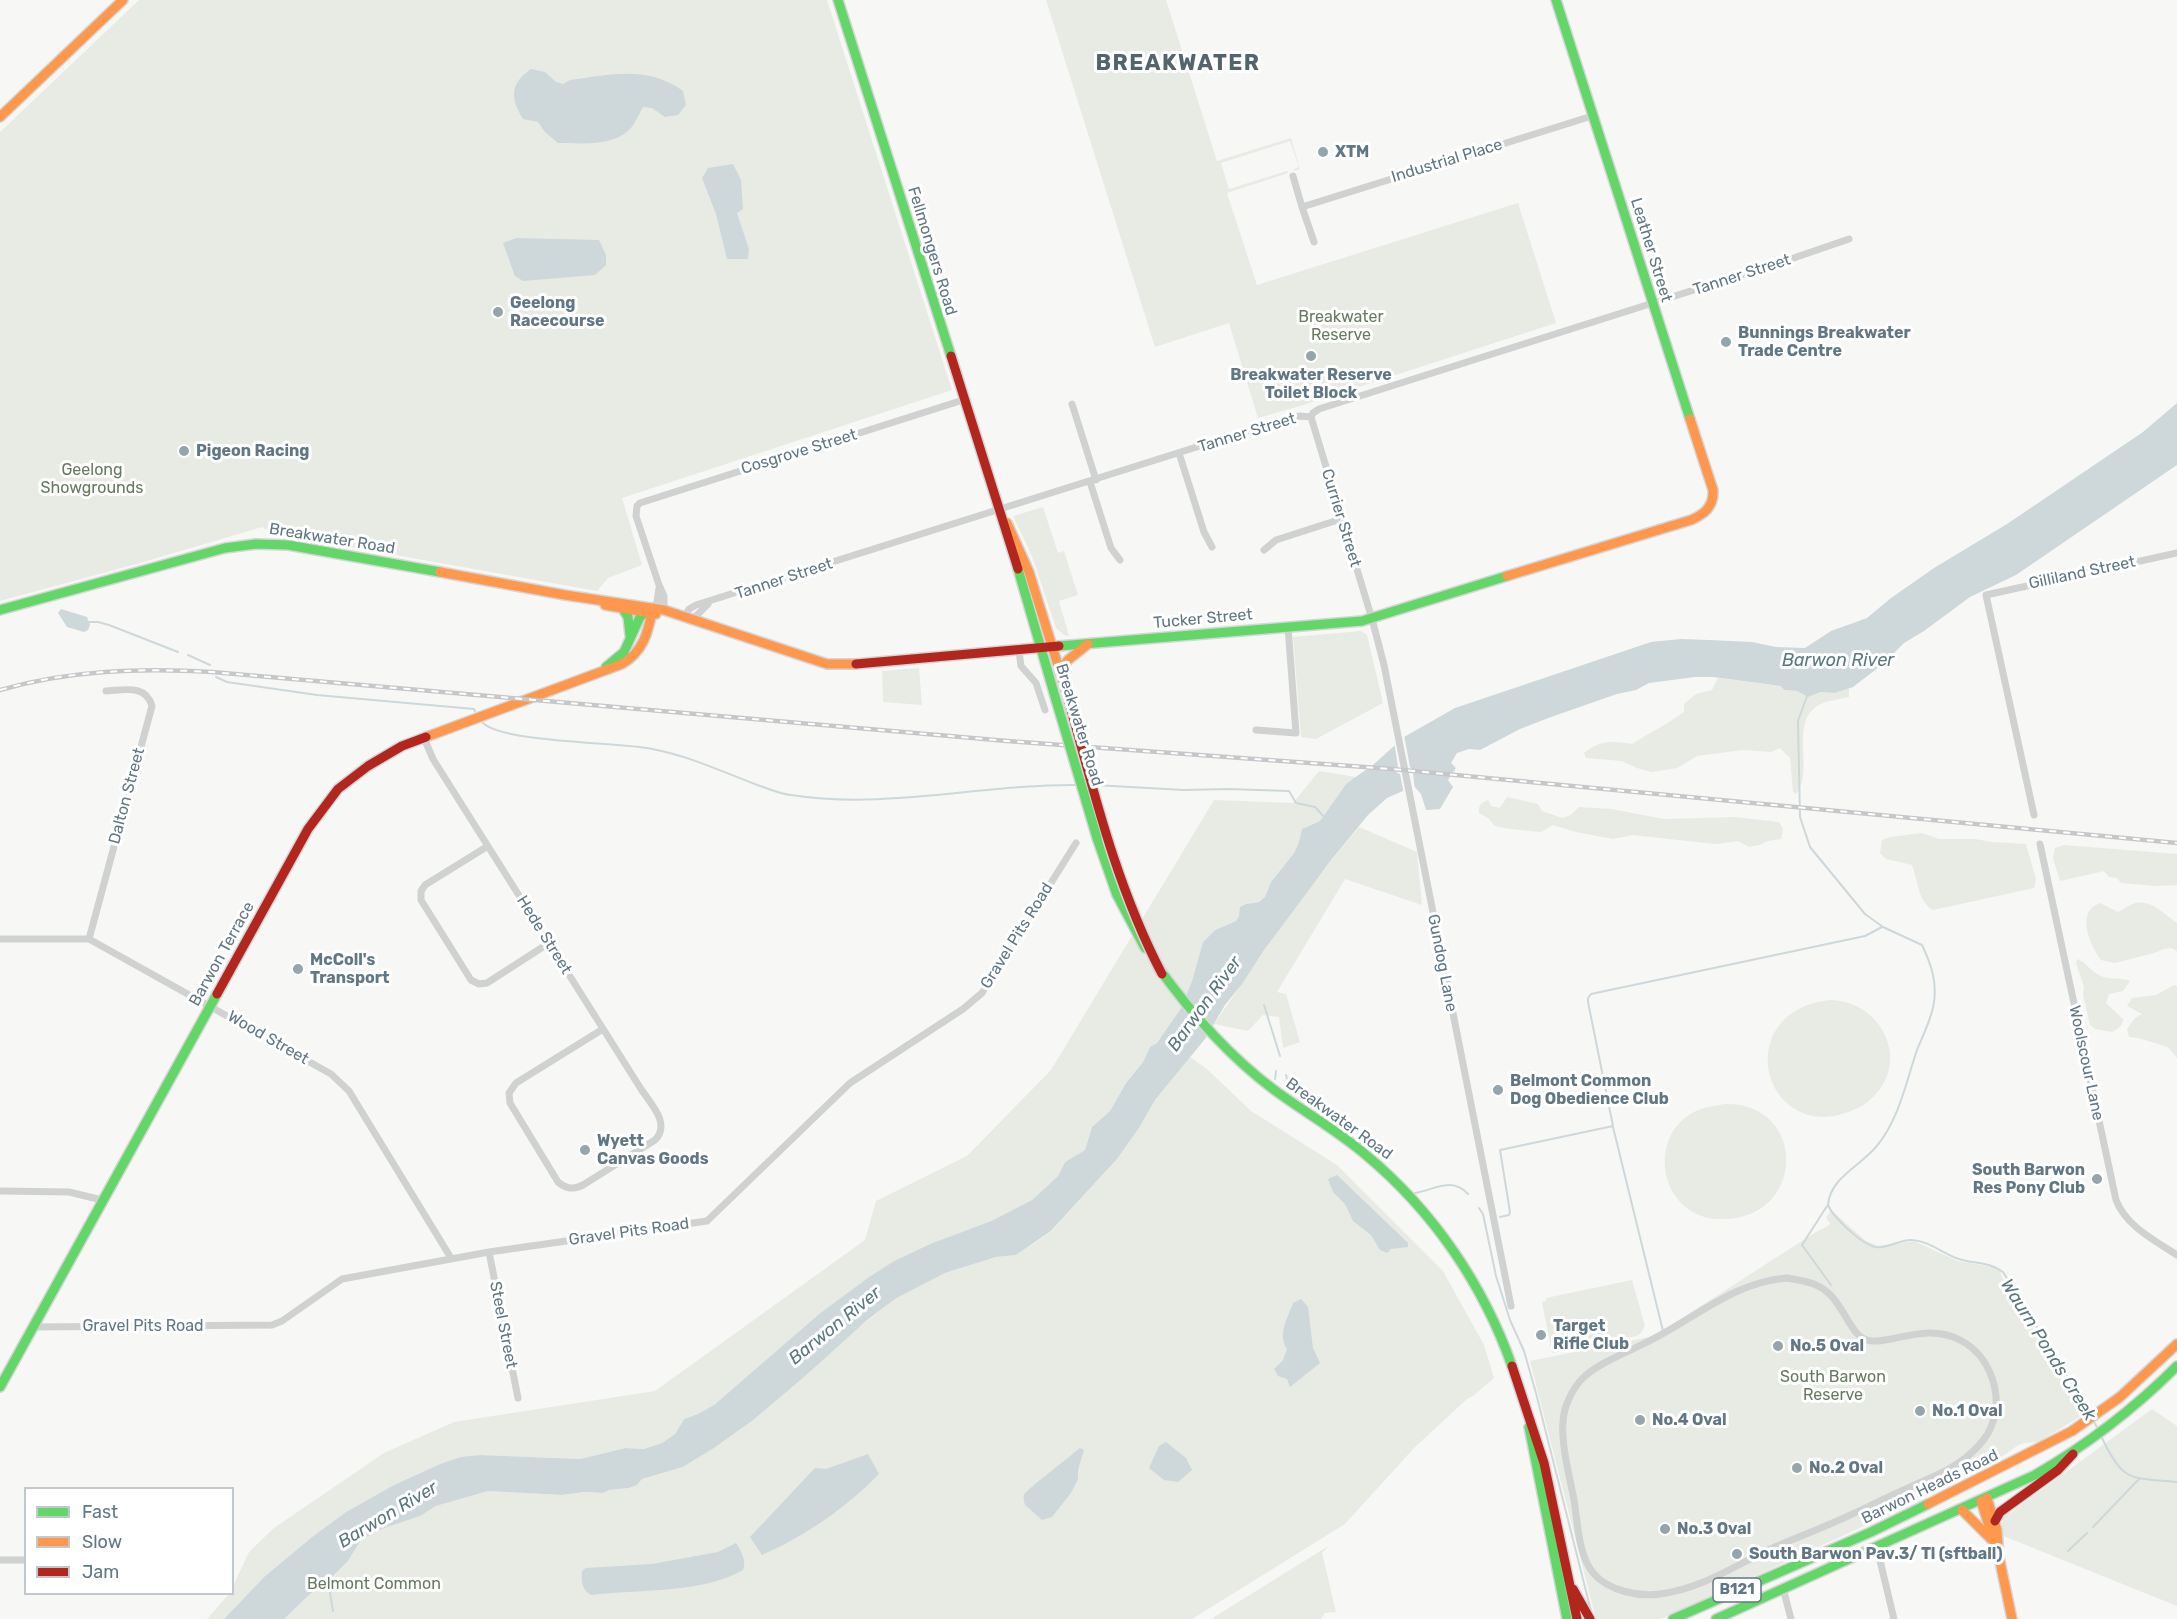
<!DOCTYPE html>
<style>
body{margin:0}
#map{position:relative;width:2177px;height:1619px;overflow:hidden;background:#f7f7f6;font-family:Rubik,sans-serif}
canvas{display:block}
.legend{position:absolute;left:24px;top:1487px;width:210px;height:108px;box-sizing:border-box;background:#fff;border:2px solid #c0c9cd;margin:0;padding:8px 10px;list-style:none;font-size:18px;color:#617783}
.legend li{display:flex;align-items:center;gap:12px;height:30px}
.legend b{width:30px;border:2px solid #c0c9cd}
</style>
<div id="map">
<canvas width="2177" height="1619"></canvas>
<ul class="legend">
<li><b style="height:8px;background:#63d668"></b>Fast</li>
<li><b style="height:8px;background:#ff974d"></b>Slow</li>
<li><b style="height:8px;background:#b3261e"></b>Jam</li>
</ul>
</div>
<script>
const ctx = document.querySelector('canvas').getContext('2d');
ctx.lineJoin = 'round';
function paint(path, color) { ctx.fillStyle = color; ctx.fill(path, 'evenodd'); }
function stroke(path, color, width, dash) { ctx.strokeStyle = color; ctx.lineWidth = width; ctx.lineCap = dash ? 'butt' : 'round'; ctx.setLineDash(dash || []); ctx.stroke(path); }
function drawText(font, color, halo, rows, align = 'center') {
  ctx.font = font + ' Rubik,sans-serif'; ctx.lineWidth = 6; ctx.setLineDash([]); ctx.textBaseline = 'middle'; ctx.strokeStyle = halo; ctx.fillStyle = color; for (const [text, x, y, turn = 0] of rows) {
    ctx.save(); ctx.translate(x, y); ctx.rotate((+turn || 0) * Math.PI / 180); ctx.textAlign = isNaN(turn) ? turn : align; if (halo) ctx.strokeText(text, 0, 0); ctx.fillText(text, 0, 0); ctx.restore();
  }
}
paint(new Path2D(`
 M 139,0 L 827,0 L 952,390 L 622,498 L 642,565 L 608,578 L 597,591 L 272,533 L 262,527 L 140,563 L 0,601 L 0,132 Z
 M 1046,0 L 1166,0 L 1217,161 L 1291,138 L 1300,169 L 1294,171 L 1294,169 L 1299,167 L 1290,141 L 1221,163 L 1229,189 L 1287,171 L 1288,173 L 1227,193 L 1257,285 L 1518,203 L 1556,323 L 1300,406 L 1258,418 L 1229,323 L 1155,347 Z
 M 1043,507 L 1058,553 L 1064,551 L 1078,595 L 1059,601 L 1069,636 L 1064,635 L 1056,628 L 1032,556 L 1013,516 Z
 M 1361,631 L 1367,635 L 1383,703 L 1316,739 L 1301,737 L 1293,637 Z
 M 919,668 L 922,705 L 883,702 L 882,671 Z
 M 1718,678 L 1781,686 L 1784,690 L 1797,691 L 1808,697 L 1822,692 L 1835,693 L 1849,688 L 1849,697 C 1839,700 1826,700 1817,706 C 1789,725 1815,772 1796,794 L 1793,792 L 1790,758 L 1780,748 L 1771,752 L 1743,750 L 1697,756 L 1677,768 L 1652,772 L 1637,768 L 1622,761 L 1586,758 L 1584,753 C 1599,740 1614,741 1632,744 C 1649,733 1668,724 1684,712 L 1684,704 L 1696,694 L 1712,690 Z
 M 1367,769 L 1403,791 L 1395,794 L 1346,784 L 1320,821 L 1302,829 L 1298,845 L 1294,853 L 1271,882 L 1265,897 L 1259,902 L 1246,904 L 1236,921 L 1215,930 L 1203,942 L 1192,981 L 1181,1008 L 1157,1043 L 1150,1047 L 1143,1062 L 1126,1083 L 1110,1111 L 1092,1127 L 1085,1150 L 1065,1162 L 1058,1176 L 1032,1200 L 991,1221 L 930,1244 L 894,1261 L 869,1277 L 819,1314 L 714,1405 L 698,1414 L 684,1419 L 675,1434 L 662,1443 L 644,1449 L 624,1448 L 580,1459 L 481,1455 L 440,1464 L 394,1485 L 346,1512 L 312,1537 L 264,1577 L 224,1619 L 207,1619 L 229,1594 L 232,1594 L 233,1586 L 249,1552 L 274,1528 L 384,1453 L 454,1422 L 655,1391 L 865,1240 L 876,1201 L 967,1156 L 1051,1070 L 1214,800 L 1293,803 L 1319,771 L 1356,777 Z
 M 1507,797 L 1538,804 L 1542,811 L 1562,818 L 1571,815 L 1579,807 L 1611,809 L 1664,819 L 1734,817 L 1779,822 L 1783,829 L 1781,839 L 1768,841 L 1759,845 L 1749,847 L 1738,841 L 1716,844 L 1632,835 L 1613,839 L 1576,832 L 1553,825 L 1541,832 L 1509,829 L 1495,826 L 1488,818 L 1479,813 C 1478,805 1481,803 1488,800 L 1491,806 L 1500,808 Z
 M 1359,827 L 1417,852 L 1422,905 L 1345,879 L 1277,992 L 1286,994 L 1300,1042 L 1283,1048 L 1279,1017 L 1263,1015 L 1248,1031 L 1214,1024 L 1302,896 Z
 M 1922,833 L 1939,839 L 1975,839 L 1992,842 L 2026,844 L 2036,879 L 2034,888 L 1933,910 C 1918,902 1918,880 1912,865 L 1886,859 L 1880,853 L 1882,840 L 1890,837 Z
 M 2064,845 L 2177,854 L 2177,885 L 2156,886 L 2121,883 L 2117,878 L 2109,877 L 2104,871 L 2060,881 L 2053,858 L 2055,848 Z
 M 2100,903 L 2118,912 C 2123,910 2129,905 2135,903 C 2152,900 2164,914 2177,923 L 2177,951 L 2171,948 L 2164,949 L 2154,953 L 2115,963 L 2101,960 C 2090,945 2075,911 2100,903 Z
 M 2077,959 C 2086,962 2091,972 2101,976 C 2111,980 2121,977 2130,981 L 2123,991 L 2109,994 L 2106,1003 L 2123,1019 C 2123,1026 2118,1029 2112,1032 L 2095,1029 L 2090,1025 L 2083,995 L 2084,987 L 2076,963 Z
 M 2174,985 L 2177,986 L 2177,1058 L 2168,1047 L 2138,1038 L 2129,1037 L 2127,1029 L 2135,1018 L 2142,1014 L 2127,1006 L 2132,998 L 2156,995 Z
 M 1829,1000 C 1882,1000 1913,1063 1870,1100 C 1862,1107 1852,1111 1842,1114 C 1824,1120 1804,1117 1789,1105 C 1762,1083 1760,1040 1787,1017 C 1798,1007 1814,1002 1829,1000 Z
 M 1190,1057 L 1207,1069 L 1251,1111 L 1337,1165 L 1443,1271 L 1484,1345 L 1494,1378 L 1473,1396 L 1467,1399 L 1414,1448 L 1345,1524 L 1192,1619 L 284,1619 L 310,1594 L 328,1581 L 348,1561 L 361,1540 L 379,1530 L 419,1516 L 436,1506 L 488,1491 L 561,1495 L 585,1492 L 603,1493 L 609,1490 L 629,1488 L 637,1485 L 642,1479 L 683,1467 L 714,1448 L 752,1421 L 803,1378 L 849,1335 L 895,1299 L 945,1273 L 996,1257 L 1016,1255 L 1051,1232 L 1117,1159 L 1139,1128 L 1155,1100 Z
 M 1725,1104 C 1809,1102 1807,1224 1717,1219 C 1661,1216 1645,1138 1694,1112 C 1704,1107 1714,1106 1725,1104 Z
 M 1831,1210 L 1866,1241 L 1878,1246 L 1914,1241 L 1958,1261 L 1999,1268 C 2005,1291 2022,1308 2033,1329 C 2048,1358 2065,1387 2082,1415 L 2039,1442 L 2024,1443 L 2017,1446 L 1997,1460 L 1978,1468 L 1888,1515 L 1661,1619 L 1596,1619 L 1530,1361 L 1654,1336 L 1816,1232 L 1828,1226 L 1830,1223 L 1826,1218 Z
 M 1632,1280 L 1645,1326 L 1641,1333 L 1637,1336 L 1552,1353 L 1542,1302 L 1546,1301 L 1546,1298 Z
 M 2152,1409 L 2177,1426 L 2177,1606 L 2001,1535 L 2003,1515 L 2010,1513 Z
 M 1330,1545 L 1322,1553 L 1336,1612 L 1325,1613 L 1321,1619 L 1211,1619 Z`), '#e7ebe4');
paint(new Path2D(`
 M 531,69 L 545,72 L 556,82 L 563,84 L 570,80 C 610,75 647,65 683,91 L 686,105 L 678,115 L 665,117 L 652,108 L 643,107 C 639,114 634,126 628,131 C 610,147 579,143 558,143 L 545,132 L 538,122 L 523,119 C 510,97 510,84 531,69 Z
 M 733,164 L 741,180 L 743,209 L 737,213 L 749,249 L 748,259 L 727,259 L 716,214 L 702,178 L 708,168 Z
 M 516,238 L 599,240 L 606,255 L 606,265 L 595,275 L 523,281 L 515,276 L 503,243 Z
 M 2177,403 L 2177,465 L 2016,575 L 1970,597 L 1924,631 L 1904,643 L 1883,664 L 1853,687 L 1835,693 L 1821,692 L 1808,697 L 1797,691 L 1784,690 L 1781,686 L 1713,677 L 1695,677 L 1649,683 L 1636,690 L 1617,694 L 1551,717 L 1520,729 L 1480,750 L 1469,749 L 1457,753 L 1451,763 L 1456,768 L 1448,780 L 1453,787 L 1440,809 L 1426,810 L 1421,794 L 1414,786 L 1387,798 L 1368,815 L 1328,864 L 1265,949 L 1242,984 L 1225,1005 L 1205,1039 L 1155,1100 L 1139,1128 L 1117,1159 L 1051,1231 L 1016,1255 L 996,1257 L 945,1273 L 895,1299 L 866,1321 L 803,1378 L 752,1421 L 714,1448 L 683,1467 L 642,1479 L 637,1485 L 629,1488 L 609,1490 L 603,1493 L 585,1492 L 561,1495 L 488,1491 L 436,1506 L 420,1516 L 379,1530 L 361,1540 L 348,1561 L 328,1581 L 310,1594 L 284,1619 L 224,1619 L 264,1577 L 312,1537 L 346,1512 L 394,1485 L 440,1464 L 461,1457 L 481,1455 L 580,1459 L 625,1448 L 644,1449 L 662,1443 L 675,1434 L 684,1419 L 698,1414 L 714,1405 L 819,1314 L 869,1277 L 894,1261 L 930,1244 L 991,1221 L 1032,1200 L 1058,1176 L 1065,1162 L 1085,1150 L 1092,1127 L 1110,1111 L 1126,1083 L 1143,1062 L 1150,1047 L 1157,1043 L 1181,1008 L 1192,981 L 1203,942 L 1215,930 L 1236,921 L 1239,916 L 1240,907 L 1246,904 L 1259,902 L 1265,897 L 1271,882 L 1294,853 L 1298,845 L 1302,829 L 1320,821 L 1346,784 L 1374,764 L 1404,737 L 1455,708 L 1651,642 L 1681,639 L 1709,640 L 1752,642 L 1776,647 L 1805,648 L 1831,631 L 1867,618 L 1891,598 L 1934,568 L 2007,524 L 2143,432 Z
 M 61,609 L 87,617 L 90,625 L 88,630 L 84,632 L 67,627 L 58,613 Z
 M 1337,1175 L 1408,1243 L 1408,1247 L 1391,1249 L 1387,1253 L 1380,1250 L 1371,1235 L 1353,1221 L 1345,1204 L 1333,1192 L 1328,1179 Z
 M 1301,1299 L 1308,1307 L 1313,1348 L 1320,1363 L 1290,1387 L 1287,1379 L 1278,1376 L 1274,1369 L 1283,1360 L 1287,1349 C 1277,1335 1288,1317 1293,1303 Z
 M 1166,1442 L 1186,1458 L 1192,1470 L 1178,1482 L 1164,1480 L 1149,1468 L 1159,1446 Z
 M 1080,1448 L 1084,1450 L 1078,1470 L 1078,1479 L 1071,1493 L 1052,1517 L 1042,1520 L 1025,1505 C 1024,1501 1023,1499 1024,1495 C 1027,1489 1071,1456 1080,1448 Z
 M 868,1454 L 879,1474 C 846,1508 805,1536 762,1555 L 750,1537 L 815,1468 L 826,1469 Z
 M 736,1543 C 741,1551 747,1561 743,1570 C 701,1594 639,1589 591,1595 C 582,1590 581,1581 582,1571 L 586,1568 L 652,1564 L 718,1552 Z`), '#ced8da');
paint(new Path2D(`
 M 1401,735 L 1404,735 L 1410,767 L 1413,770 L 1456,774 L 1455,776 L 1413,773 L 1415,792 L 1413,789 L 1404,794 L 1400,774 L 1397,773 L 1396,771 L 1363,768 L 1367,766 L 1396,768 L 1398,767 L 1394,741 Z`), '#f7f7f6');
stroke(new Path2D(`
 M 89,622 L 98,622 L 109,625 L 178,652
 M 188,655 L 210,665
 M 216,677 L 227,682 L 317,695 L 474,709 L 475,711
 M 1807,696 L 1798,721 L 1800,817 L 1810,847 L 1865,914 L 1883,927 L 1922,945 C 1931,964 1937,981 1934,1002 C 1932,1018 1923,1035 1917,1050 C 1906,1082 1899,1120 1876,1147 C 1860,1166 1830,1178 1828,1205 C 1833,1217 1862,1245 1876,1247 C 1887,1249 1900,1239 1912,1240 C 1930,1241 1943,1254 1959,1259 C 1975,1264 1991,1262 2003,1272 L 2091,1415
 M 483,723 C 504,743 618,742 652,749 C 690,756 725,773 760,786 C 770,789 780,794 791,795 C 886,810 982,784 1077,785
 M 1094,785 L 1184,790 L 1228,789 L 1289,791 L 1296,803 L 1315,807 L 1326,819
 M 1264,1005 L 1280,1056
 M 1286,1075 L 1290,1091
 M 1275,1079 L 1276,1071
 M 1613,1127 L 1663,1331
 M 1415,1193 C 1434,1190 1452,1176 1468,1194
 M 1827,1206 L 1802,1245 L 1831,1285
 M 1479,1208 L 1483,1214 L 1496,1276 L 1510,1320 L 1524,1351 L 1536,1393 L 1591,1611
 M 1500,1217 L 1509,1215 L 1510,1212 L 1500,1150 L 1613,1126 L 1588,1002 L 1588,998 L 1591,994 L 1865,936 L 1882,927
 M 2093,1420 L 2099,1431
 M 2101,1436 C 2124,1484 2129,1477 2177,1482
 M 2093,1527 L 2139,1479
 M 2068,1551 L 2087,1533
 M 328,1581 L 333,1611`), '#ced8da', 2);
const fast = new Path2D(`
 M 838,0 L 951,356
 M 1556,0 L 1690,419
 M 1018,569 L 1056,700
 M 623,609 L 628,617 L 630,635
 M 0,610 L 225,548 L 256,544 L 288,545 L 440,572
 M 1059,646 L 1362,621 L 1507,576
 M 606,667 L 624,652 L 640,617 L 648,610
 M 1097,838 L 1117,895 L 1145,948
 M 1158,967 C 1191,1013 1228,1055 1273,1089 C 1304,1112 1337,1130 1366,1155 C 1433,1211 1483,1284 1512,1366
 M 0,1387 L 217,994
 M 1529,1427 L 1567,1619
 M 1673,1619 L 1871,1532 L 1928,1504
 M 1716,1619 L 2035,1475 C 2087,1445 2134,1409 2177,1366`);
const slow = new Path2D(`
 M 0,117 L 123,0
 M 1007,523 L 1029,572 L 1066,691
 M 440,572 L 565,595 L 664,610 L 827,664 L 856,664
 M 1507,576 L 1691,520 C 1705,514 1714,506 1713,490 L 1690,419
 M 605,605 L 656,614
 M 1060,671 L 1068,660 L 1088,644
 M 426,737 L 622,664 C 644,651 648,632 653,608
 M 1987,1498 L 1997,1530 L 1999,1557 L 2012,1619
 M 1981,1501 L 1994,1542
 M 1928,1504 L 2072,1431 L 2120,1397 L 2177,1344
 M 1962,1510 L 1991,1539`);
const jam = new Path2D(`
 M 951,356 L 1018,569
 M 856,664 L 1059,646
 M 217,994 L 308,829 L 338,789 L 368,766 L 402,746 L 426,737
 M 1512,1366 L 1544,1463 L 1577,1619
 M 1995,1521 L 2000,1512 L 2058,1470 L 2073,1454
 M 1573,1589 L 1590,1619`);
stroke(fast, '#d4d5d6', 12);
stroke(slow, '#d4d5d6', 12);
stroke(jam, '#d4d5d6', 12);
stroke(new Path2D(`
 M 1293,176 L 1302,207
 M 1314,242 L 1302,207 L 1592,116
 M 1072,404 L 1096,480
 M 1311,417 L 1372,619 L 1384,665 L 1511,1306
 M 1311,417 L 1313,413 L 1319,409 L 1782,262 L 1849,239
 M 1179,453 L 1204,532 L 1212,547
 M 1090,482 L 1111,548 L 1120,560
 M 1264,550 L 1276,540 L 1341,519
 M 656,609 L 659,588
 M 664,610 L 664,596 L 659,585 L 636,516 L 637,506 L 640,503 L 963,400
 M 684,617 L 689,609 L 696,605 L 1279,421 L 1300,416 L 1311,417
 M 692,620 L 708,604
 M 1019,651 L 1021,666 L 1036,683 L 1045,710
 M 1256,730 L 1296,733 L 1288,627
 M 424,738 L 433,759 L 641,1089 C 651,1104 671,1124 655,1140 L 583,1185 C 573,1190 566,1189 558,1182 L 510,1103 L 509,1093 L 516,1083 L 603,1029
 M 2034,815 L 1986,595 L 2177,553
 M 2040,844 L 2116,1200 C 2126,1226 2154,1240 2177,1255
 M 488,846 L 425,885 L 421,891 L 421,900 L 471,980 L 479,984 L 487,983 L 549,943
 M 0,939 L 89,939 L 331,1074 L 349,1091 L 451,1258
 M 89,939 L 152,706 C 146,684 124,690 106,691
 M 0,1191 L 69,1192 L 102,1200
 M 489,1252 L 518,1398
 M 1787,1278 C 1797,1280 1807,1281 1816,1285 C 1843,1296 1848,1335 1867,1340 C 1875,1343 1883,1340 1891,1339 C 1915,1334 1937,1328 1960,1340 C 1991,1356 2004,1396 1991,1427 C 1987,1438 1977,1448 1969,1455 C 1951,1471 1927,1479 1906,1489 C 1881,1500 1856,1513 1830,1524 C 1812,1532 1793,1539 1775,1547 C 1737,1564 1702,1589 1660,1594 C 1639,1597 1609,1591 1594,1574 C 1578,1555 1578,1524 1574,1500 C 1569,1473 1557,1432 1566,1406 C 1570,1395 1576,1384 1585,1376 C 1604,1360 1631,1351 1653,1339 C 1698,1316 1735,1282 1787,1278 Z
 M 34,1327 L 272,1325 L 282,1321 L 342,1279 L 489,1252 L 707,1221 L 850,1083 L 963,1009 L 982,993 L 1076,843
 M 1877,1548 L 1894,1619
 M 0,1560 L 26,1560
 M 1783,1588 L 1791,1619`), '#d0d1d1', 7);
stroke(fast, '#63d668', 9);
stroke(slow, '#ff974d', 9);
stroke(jam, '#b3261e', 9);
const rail = new Path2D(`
 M 0,690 C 70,670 140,668 212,672 L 1007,741 L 1392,769 L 2177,843`);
stroke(rail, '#c5c7c8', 4.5);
stroke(rail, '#fff', 2, [7]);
const fastBridge = new Path2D(`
 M 1056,700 L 1097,838`);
const jamBridge = new Path2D(`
 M 1066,691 C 1093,788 1115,884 1162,974`);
stroke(fastBridge, '#d4d5d6', 12, []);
stroke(jamBridge, '#d4d5d6', 12, []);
stroke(fastBridge, '#63d668', 9);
stroke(jamBridge, '#b3261e', 9);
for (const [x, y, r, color] of [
 [1323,152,6,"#96a4ab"],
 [498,312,6,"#96a4ab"],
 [1726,342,6,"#96a4ab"],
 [1311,356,6,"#96a4ab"],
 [184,451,6,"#96a4ab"],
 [298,969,6,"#96a4ab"],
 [1498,1090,6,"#96a4ab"],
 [585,1150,6,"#96a4ab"],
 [2097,1179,6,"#96a4ab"],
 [1541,1335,6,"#96a4ab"],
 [1778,1346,6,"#96a4ab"],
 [1920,1411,6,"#96a4ab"],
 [1640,1420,6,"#96a4ab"],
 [1797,1468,6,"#96a4ab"],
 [1665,1529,6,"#96a4ab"],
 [1737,1554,6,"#96a4ab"]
]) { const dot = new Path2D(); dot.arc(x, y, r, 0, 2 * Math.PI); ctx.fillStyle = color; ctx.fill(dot); stroke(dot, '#fff', 2); }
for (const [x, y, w] of [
 [1737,1590,48]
]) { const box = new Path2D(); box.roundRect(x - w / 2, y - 12, w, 24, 4.5); ctx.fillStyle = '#fff'; ctx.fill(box); stroke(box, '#617783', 1.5); }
drawText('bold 15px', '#617783', null, [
 ["B121",1737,1590]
]);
drawText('bold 16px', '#617783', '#fff', [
 ["XTM",1335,152],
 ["Geelong",510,303],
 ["Racecourse",510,321],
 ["Bunnings Breakwater",1738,333],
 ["Trade Centre",1738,351],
 ["Breakwater Reserve",1311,375,"center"],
 ["Toilet Block",1311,393,"center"],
 ["Pigeon Racing",196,451],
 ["McColl's",310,960],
 ["Transport",310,978],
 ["Belmont Common",1510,1081],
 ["Dog Obedience Club",1510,1099],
 ["Wyett",597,1141],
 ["Canvas Goods",597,1159],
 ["South Barwon",2085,1170,"right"],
 ["Res Pony Club",2085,1188,"right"],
 ["Target",1553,1326],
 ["Rifle Club",1553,1344],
 ["No.5 Oval",1790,1346],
 ["No.1 Oval",1932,1411],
 ["No.4 Oval",1652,1420],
 ["No.2 Oval",1809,1468],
 ["No.3 Oval",1677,1529],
 ["South Barwon Pav.3/ Tl (sftball)",1749,1554]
], 'left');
drawText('16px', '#617783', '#fff', [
 ["Industrial Place",1447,161,-17],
 ["Leather Street",1651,250,73],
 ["Fellmongers Road",932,251,73],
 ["Tanner Street",1742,275,-18],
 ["Tanner Street",1247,433,-17],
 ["Cosgrove Street",799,452,-17],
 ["Currier Street",1341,518,73],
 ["Breakwater Road",332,539,9],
 ["Gilliland Street",2082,573,-12],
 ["Tanner Street",784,579,-18],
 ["Tucker Street",1203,619,-5],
 ["Breakwater Road",1079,725,73],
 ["Dalton Street",127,796,-75],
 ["Hede Street",544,935,58],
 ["Gravel Pits Road",1017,936,-58],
 ["Barwon Terrace",222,954,-61],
 ["Gundog Lane",1442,963,79],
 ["Wood Street",268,1038,30],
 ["Woolscour Lane",2086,1063,78],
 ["Breakwater Road",1339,1119,36],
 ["Gravel Pits Road",629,1232,-8],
 ["Steel Street",503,1325,79],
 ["Gravel Pits Road",143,1326],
 ["Barwon Heads Road",1930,1487,-26]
]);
drawText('16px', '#677a60', '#fff', [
 ["Breakwater",1341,317],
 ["Reserve",1341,335],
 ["Geelong",92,470],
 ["Showgrounds",92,488],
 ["South Barwon",1833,1377],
 ["Reserve",1833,1395],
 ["Belmont Common",374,1584]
]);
drawText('italic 18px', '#5b787d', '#fff', [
 ["Barwon River",1838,661],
 ["Barwon River",1205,1004,-54],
 ["Barwon River",835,1326,-39],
 ["Waurn Ponds Creek",2048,1350,58],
 ["Barwon River",388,1515,-31]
]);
ctx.letterSpacing = '1.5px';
drawText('bold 22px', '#53646d', '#fff', [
 ["BREAKWATER",1178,64]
]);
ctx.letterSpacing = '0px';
</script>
